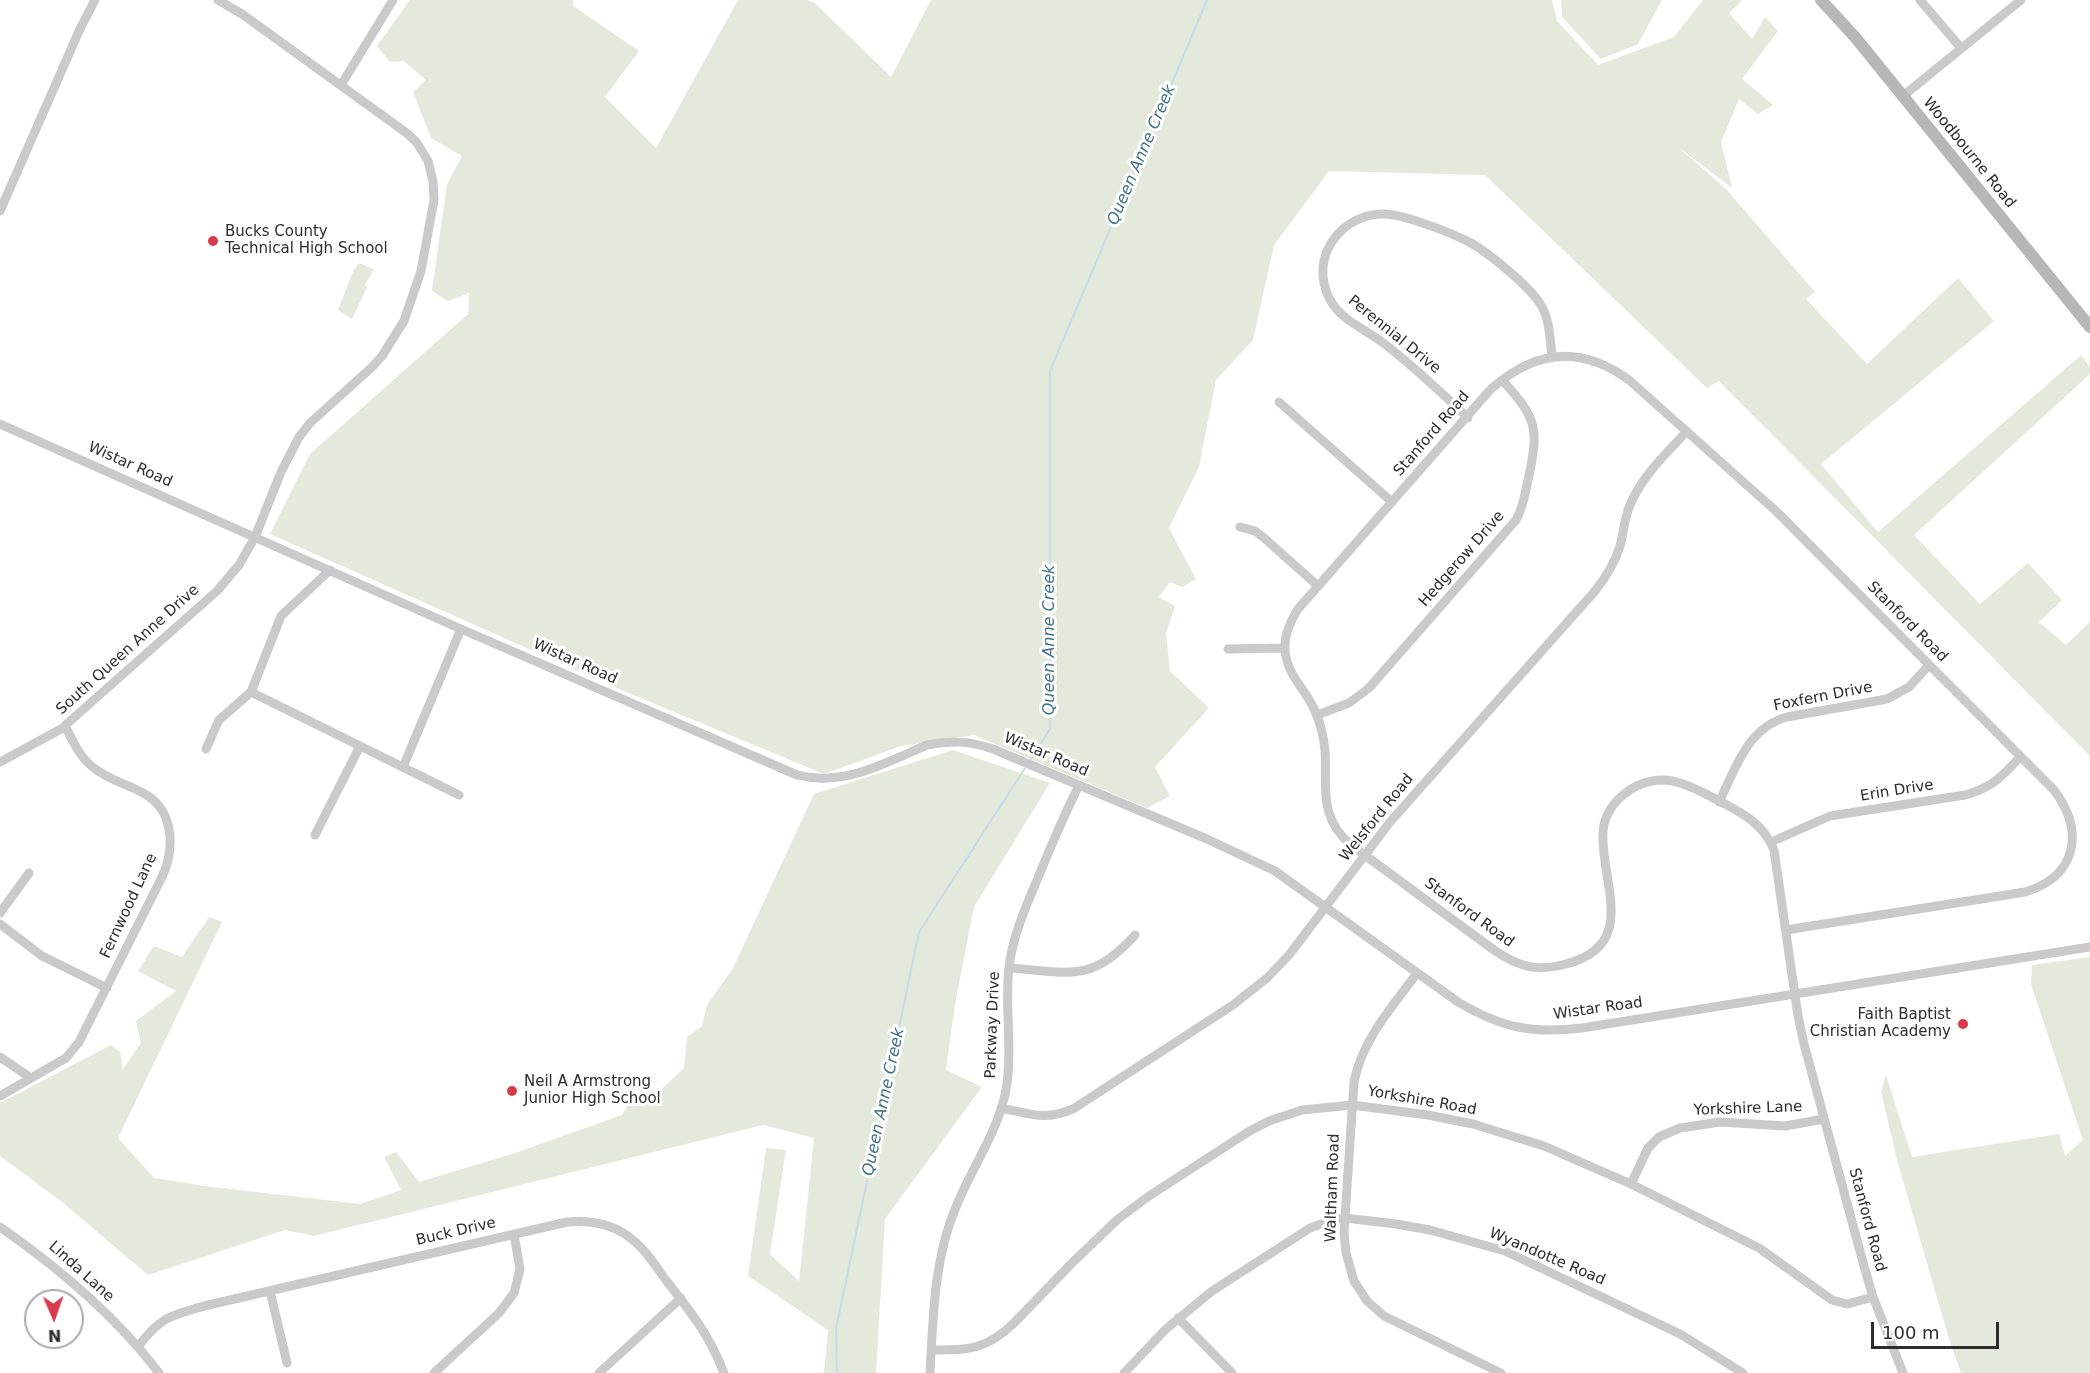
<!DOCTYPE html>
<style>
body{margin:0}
#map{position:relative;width:2090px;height:1373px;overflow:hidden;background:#fff;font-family:"DejaVu Sans",sans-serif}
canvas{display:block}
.north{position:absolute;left:24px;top:1289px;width:60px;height:60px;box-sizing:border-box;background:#fff;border:2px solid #ababab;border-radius:50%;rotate:178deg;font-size:16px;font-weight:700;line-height:24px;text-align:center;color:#2d2d2d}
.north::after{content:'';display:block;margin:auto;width:21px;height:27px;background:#d9394d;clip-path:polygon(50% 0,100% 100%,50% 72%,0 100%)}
.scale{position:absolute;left:1871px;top:1322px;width:128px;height:27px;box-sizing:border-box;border:3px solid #2d2d2d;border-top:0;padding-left:8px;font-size:18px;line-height:21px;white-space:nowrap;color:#2d2d2d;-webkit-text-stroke:4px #fff;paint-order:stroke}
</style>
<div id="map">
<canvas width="2090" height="1373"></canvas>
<div class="north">N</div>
<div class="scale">100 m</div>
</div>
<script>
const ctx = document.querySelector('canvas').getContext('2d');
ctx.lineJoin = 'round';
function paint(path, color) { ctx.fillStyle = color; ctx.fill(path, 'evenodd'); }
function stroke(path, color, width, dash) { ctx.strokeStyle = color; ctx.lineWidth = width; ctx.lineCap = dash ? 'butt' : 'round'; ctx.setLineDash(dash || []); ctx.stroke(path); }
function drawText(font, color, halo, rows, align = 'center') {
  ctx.font = font + ' "DejaVu Sans",sans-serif'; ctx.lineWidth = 6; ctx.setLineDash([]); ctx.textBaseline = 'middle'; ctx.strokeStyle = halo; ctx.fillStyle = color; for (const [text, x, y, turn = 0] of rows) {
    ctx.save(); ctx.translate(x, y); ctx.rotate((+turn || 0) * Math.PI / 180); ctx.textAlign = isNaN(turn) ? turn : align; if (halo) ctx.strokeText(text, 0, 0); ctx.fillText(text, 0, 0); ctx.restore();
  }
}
paint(new Path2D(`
 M 410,0 L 573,0 L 573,6 L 639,51 L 605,97 L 656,148 L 738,0 L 807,0 L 815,3 L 891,77 L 931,0 L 1552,0 L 1557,21 L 1598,65 L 1674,37 L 1703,0 L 1742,0 L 1729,13 L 1752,39 L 1765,17 L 1778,31 L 1742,79 L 1773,105 L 1758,114 L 1739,99 L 1721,142 L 1732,188 L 1678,147 L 1726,189 L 1815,292 L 1806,299 L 1867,364 L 1958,278 L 1994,321 L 1821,464 L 1878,532 L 2081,355 L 2090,367 L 2090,374 L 1914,535 L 1980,604 L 2028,563 L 2062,600 L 2039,622 L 2066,645 L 2090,622 L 2090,756 L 1719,381 L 1707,388 L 1485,175 L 1329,171 L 1274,245 L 1253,340 L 1216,380 L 1199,467 L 1169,528 L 1196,579 L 1182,587 L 1170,582 L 1159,597 L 1175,606 L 1166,633 L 1170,671 L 1209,708 L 1155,767 L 1170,796 L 1147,808 L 974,735 L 901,746 L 824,774 L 619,689 L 270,534 L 310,454 L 468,314 L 469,293 L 448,301 L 432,291 L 447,184 L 462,156 L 431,138 L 413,92 L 426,80 L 404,61 L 390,62 L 377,46 Z
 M 1561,0 L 1662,0 L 1638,44 L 1601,59 L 1562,17 Z
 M 359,263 L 374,269 L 365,285 L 367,287 L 352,319 L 338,310 L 354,269 Z
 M 953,750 L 1050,783 L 974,907 L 955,1004 L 946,1070 L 982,1087 L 885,1219 L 876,1373 L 824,1373 L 828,1330 L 748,1276 L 766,1148 L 786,1150 L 770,1254 L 799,1281 L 814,1138 L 763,1125 L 314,1236 L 285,1230 L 148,1275 L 62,1202 L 0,1156 L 0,1103 L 111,1045 L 120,1052 L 123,1069 L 141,1043 L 136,1021 L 176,991 L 138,971 L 154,946 L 182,957 L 209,917 L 222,922 L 118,1138 L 154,1178 L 204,1186 L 360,1204 L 401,1190 L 384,1157 L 396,1152 L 419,1182 L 512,1154 L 622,1115 L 632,1098 L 652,1098 L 684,1068 L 687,1037 L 702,1026 L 707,1005 L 733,968 L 814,794 Z
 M 2090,957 L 2090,1373 L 1961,1373 L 1949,1339 L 1897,1160 L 1881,1092 L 1886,1075 L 1912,1157 L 2059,1134 L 2065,1156 L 2083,1140 L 2031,984 L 2032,965 Z`), '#e3e9db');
stroke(new Path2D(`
 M 1030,760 L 1050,729 L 1050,371 L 1207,0
 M 837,1373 L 836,1329 L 919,932 L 1027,765`), '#c8dde8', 2);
stroke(new Path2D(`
 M 1920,0 L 1961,48
 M 341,85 L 393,0
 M 1903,96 L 2021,0
 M 0,211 L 80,29 L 95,0
 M 1279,402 L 1392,502
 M 1468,418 C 1442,393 1414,367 1386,345 C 1369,331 1344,322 1332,303 C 1322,287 1320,268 1327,251 C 1337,228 1360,213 1385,214 C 1406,215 1452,233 1471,243 C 1490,254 1532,288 1542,307 C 1550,322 1550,340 1552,356
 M 0,424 L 461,629 L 797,775 C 845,787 884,763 927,745 C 952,740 969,741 993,749 L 1207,839 L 1275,871 L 1458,1002 C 1502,1028 1532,1034 1582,1028 L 2090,947
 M 1240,527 L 1255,531 L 1263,537 L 1318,586
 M 1228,649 L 1285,648
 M 251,692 L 459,795
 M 1317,715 L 1349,703 L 1369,688 L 1516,520 C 1523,508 1525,494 1528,480 C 1539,429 1538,419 1502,380
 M 206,749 L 219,720 L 251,692 L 281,616 L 330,570
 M 0,762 L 61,729 L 217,591 L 239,565 L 255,537 L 281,472 L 299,437 L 310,423 L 372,367 L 382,356 L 404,321 L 421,271 L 434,200 L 433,181 L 428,161 L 417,143 L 408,134 L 242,14 L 218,0
 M 403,767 L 461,629
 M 1719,802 C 1736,768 1747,728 1787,717 L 1887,699 L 1909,687 L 1929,665
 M 315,835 L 360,746
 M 1771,842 L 1830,816 L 1965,795 C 1991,788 2002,777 2020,757
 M 0,913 L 29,873
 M 0,924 L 42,956 L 107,988
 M 1786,930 L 2025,892 C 2077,876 2085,832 2054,790 L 1777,512 L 1629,380 C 1580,344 1534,350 1490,390 L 1298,609 C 1289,624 1282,639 1286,657 C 1289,673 1300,685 1308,698 C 1314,707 1318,717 1321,728 C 1334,771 1310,810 1351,845 L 1494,950 C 1519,967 1536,972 1566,964 C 1640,945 1600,881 1603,832 C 1605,803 1634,780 1663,780 C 1677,780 1693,788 1706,794 C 1733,809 1762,819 1774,850 L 1798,1016 L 1804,1044 L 1864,1266 L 1873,1297 L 1903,1373
 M 1009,968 C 1069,972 1091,984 1135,935
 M 1417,973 C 1392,1007 1362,1040 1354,1082 L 1344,1232 L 1346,1253 L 1354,1281 L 1367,1301 L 1384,1316 L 1501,1373
 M 0,1057 L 31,1078
 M 0,1096 L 66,1058 L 79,1042 L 162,877 C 174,851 175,814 148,796 C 131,785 110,781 94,768 C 80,758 73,741 65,726
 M 1001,1108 C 1031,1114 1044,1121 1073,1109 L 1233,1005 L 1267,978 L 1289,955 L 1390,822 L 1595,591 C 1606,577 1615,563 1620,546 C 1624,532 1624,519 1630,505 C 1642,476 1666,454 1687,431
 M 1631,1184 L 1648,1148 L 1659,1137 L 1680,1128 L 1720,1122 L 1785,1126 L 1824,1119
 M 0,1227 C 59,1268 115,1315 159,1373
 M 270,1291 L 287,1363
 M 1178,1318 L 1232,1373
 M 138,1347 C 159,1318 171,1315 204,1306 L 567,1222 C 587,1220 608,1223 625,1234 C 642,1245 654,1263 665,1279 C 690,1311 709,1334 724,1373
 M 931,1350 C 969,1350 986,1350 1014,1323 L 1072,1263 L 1118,1219 L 1149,1196 L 1248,1132 L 1269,1121 L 1302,1110 L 1352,1105 L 1428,1115 L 1473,1124 L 1544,1146 L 1631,1184 L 1759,1248 L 1832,1300 L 1847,1304 L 1873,1297
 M 434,1373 L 499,1313 L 514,1293 L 520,1269 L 514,1234
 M 599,1373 L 681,1298
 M 930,1373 C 933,1318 934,1258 956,1207 C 971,1169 996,1135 1005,1095 C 1014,1052 1004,1010 1009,967 C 1013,934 1027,904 1040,873 C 1052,843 1065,814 1079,785
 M 1124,1373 L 1166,1329 L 1212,1291 L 1310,1228 L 1332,1220 L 1345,1218 L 1396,1224 L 1430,1230 L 1505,1251 L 1680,1334 L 1743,1373`), '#cacaca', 9);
stroke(new Path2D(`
 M 1821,0 L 1855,37 L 2090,327`), '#b7b7b7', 12);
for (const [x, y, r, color] of [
 [213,241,6,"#d9394d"],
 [1963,1024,6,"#d9394d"],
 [512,1091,6,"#d9394d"]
]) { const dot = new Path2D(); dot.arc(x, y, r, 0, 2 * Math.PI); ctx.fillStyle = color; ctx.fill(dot); stroke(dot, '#fff', 2); }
drawText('15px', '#2d2d2d', '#fff', [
 ["Woodbourne Road",1969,153,51],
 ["Perennial Drive",1394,335,39],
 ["Stanford Road",1432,434,-49],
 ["Wistar Road",130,465,24],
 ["Hedgerow Drive",1462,559,-49],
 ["Stanford Road",1907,622,45],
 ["South Queen Anne Drive",128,650,-42],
 ["Wistar Road",575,662,24],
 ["Foxfern Drive",1823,697,-11],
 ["Wistar Road",1046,755,23],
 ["Erin Drive",1897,791,-9],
 ["Welsford Road",1377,818,-51],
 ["Fernwood Lane",129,906,-65],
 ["Stanford Road",1469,913,36],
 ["Wistar Road",1598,1009,-8],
 ["Parkway Drive",993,1025,-88],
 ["Yorkshire Road",1422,1101,10],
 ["Yorkshire Lane",1748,1109,-2],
 ["Waltham Road",1333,1188,-88],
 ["Stanford Road",1867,1220,75],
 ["Buck Drive",456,1232,-13],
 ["Wyandotte Road",1547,1257,23],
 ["Linda Lane",81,1272,42]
]);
drawText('15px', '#2d2d2d', '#fff', [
 ["Bucks County",225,232],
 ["Technical High School",225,249],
 ["Faith Baptist",1951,1015,"right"],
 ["Christian Academy",1951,1032,"right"],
 ["Neil A Armstrong",524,1082],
 ["Junior High School",524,1099]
], 'left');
drawText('italic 16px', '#417189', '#fff', [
 ["Queen Anne Creek",1142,155,-67],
 ["Queen Anne Creek",1050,640,-90],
 ["Queen Anne Creek",884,1102,-78]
]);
</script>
